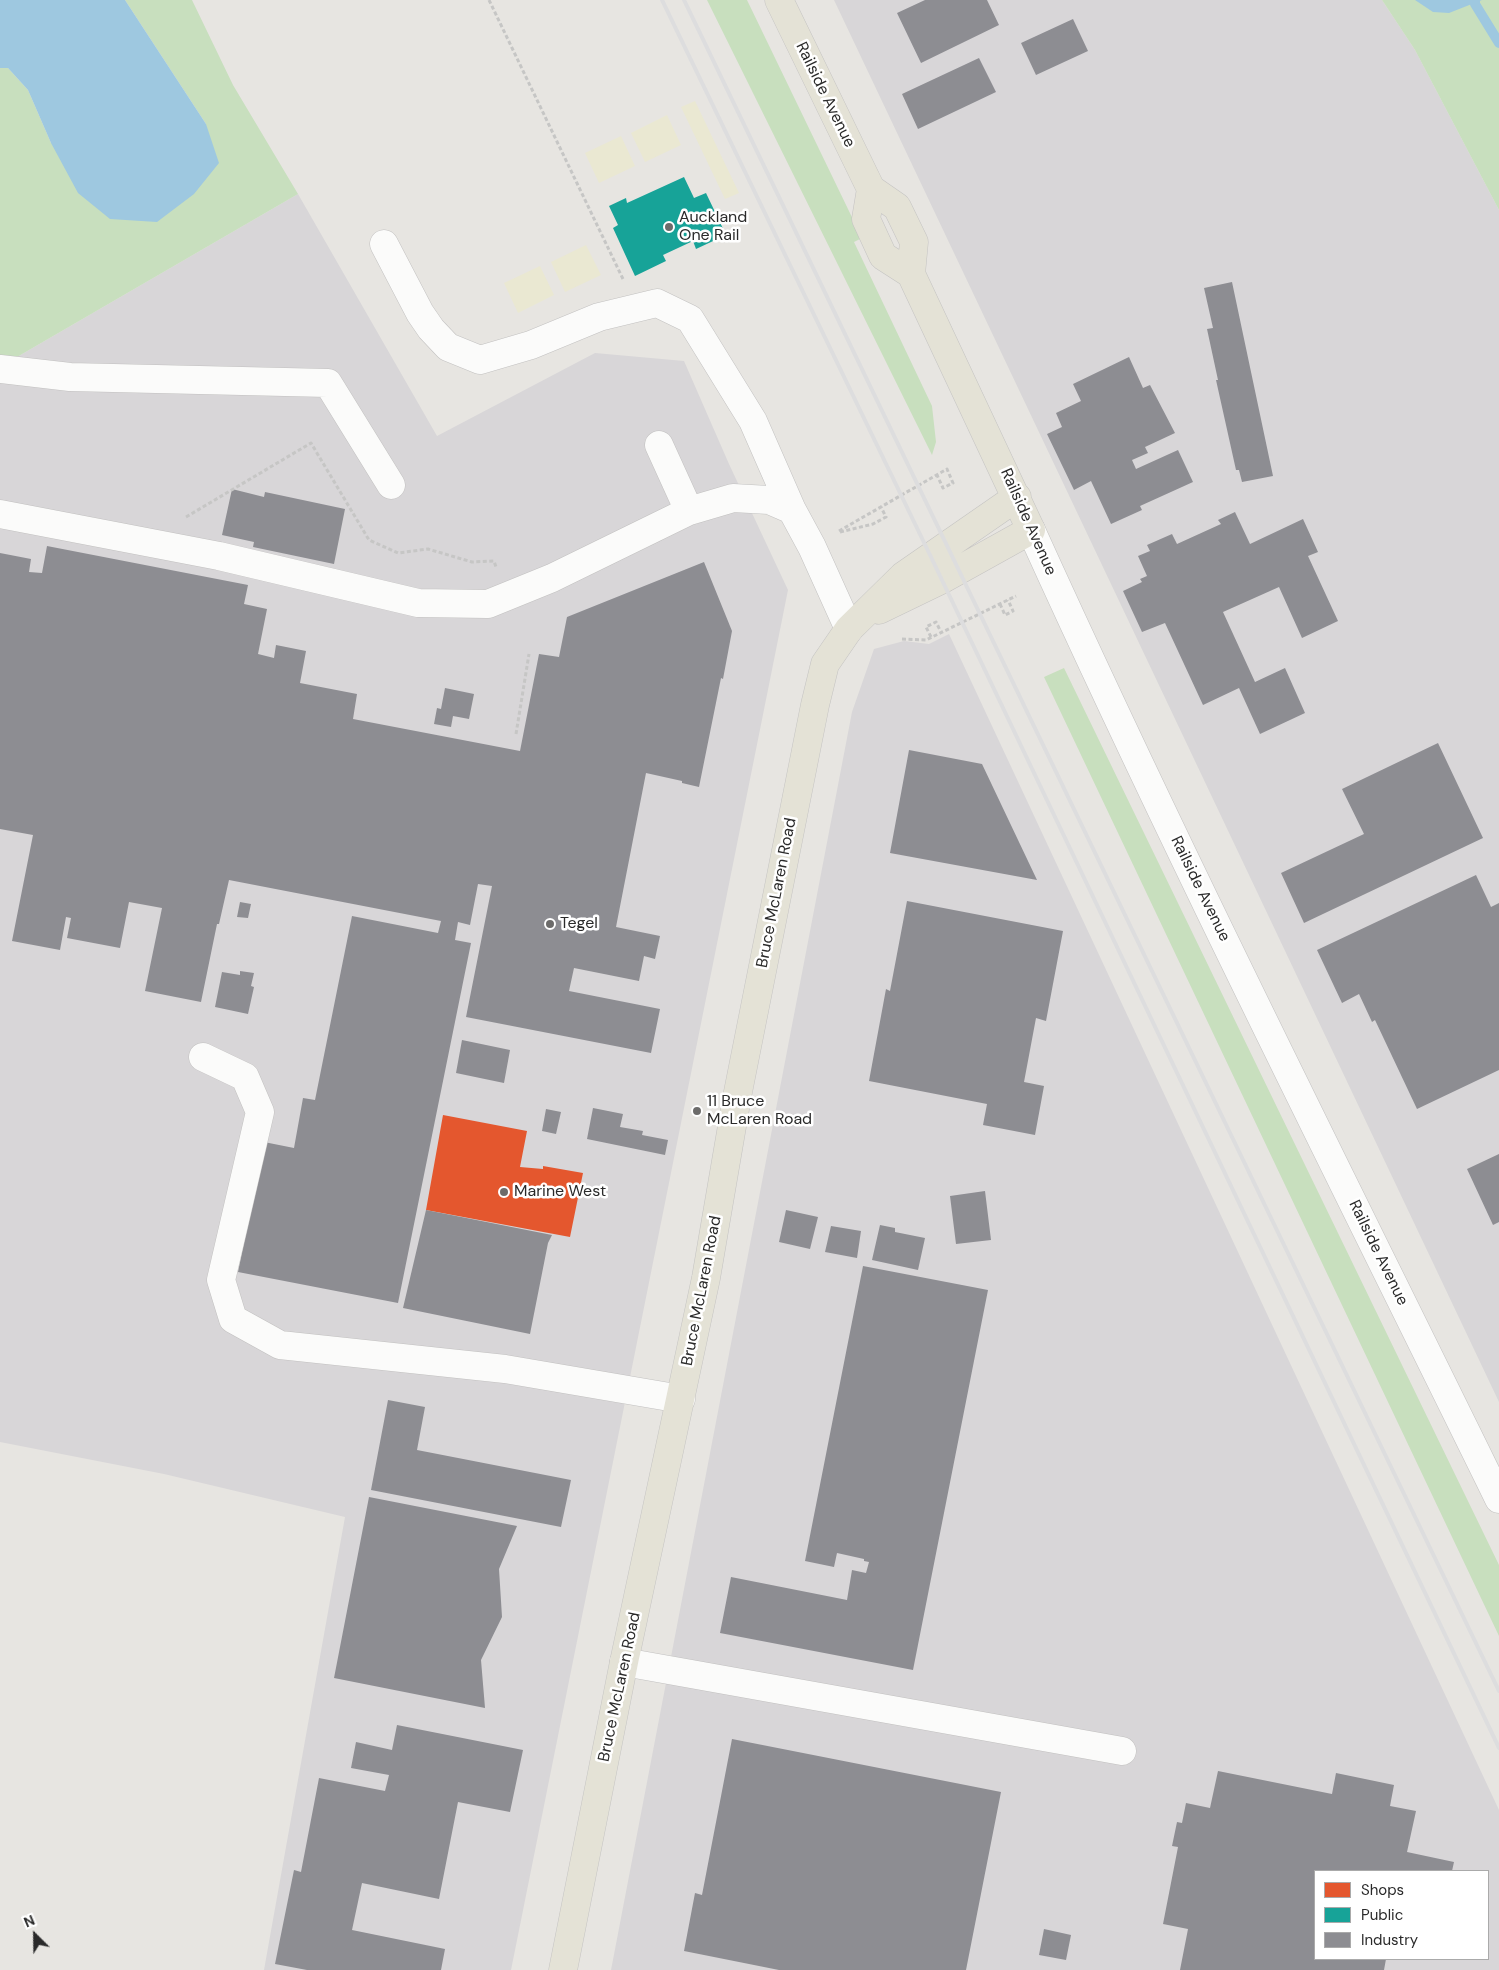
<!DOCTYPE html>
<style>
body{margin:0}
#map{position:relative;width:1499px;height:1970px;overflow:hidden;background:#e7e5e1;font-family:"DM Sans",sans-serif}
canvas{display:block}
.legend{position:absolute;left:1314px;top:1870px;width:175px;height:90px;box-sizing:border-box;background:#fff;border:1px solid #aaa;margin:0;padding:6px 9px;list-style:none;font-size:15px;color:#2a2a2a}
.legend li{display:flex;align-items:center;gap:10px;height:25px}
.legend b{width:25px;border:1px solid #aaa}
.north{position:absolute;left:10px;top:1910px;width:50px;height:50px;-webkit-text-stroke:4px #fff;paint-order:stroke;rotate:337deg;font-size:14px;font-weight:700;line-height:20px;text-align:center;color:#2a2a2a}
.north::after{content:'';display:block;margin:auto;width:18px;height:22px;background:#2a2a2a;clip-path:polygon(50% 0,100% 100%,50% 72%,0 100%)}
</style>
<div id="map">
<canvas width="1499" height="1970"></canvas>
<ul class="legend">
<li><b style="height:14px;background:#e4572e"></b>Shops</li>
<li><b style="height:14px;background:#17a398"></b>Public</li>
<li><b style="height:14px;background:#8d8d92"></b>Industry</li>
</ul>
<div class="north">N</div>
</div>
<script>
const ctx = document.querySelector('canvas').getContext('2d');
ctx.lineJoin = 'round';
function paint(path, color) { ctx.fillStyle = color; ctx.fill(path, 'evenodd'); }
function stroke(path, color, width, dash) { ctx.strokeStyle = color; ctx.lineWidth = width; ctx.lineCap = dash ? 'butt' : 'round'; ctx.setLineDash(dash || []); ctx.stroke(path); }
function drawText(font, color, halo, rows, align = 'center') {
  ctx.font = font + ' "DM Sans",sans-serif'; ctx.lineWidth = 5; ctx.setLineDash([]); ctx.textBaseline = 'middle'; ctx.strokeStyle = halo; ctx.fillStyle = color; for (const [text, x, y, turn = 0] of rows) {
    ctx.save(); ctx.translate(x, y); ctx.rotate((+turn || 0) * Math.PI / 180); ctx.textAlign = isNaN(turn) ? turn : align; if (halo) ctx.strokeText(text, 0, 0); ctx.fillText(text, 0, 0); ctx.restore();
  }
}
paint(new Path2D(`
 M 834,0 L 1382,0 L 1415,50 L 1499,210 L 1499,1402 Z
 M 298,194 L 437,436 L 595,353 L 684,361 L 729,464 L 788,590 L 511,1970 L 264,1970 L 345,1517 L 164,1474 L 0,1442 L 0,355 L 17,357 Z
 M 949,634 L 1499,1810 L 1499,1970 L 611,1970 L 852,712 L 874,649 L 904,641 L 929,644 ZM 1315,1871 L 1488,1871 L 1488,1959 L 1315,1959 Z`), '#d8d6d8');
paint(new Path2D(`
 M 125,0 L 192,0 L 233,85 L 298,194 L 17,357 L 0,355 L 0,68 L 8,68 L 28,90 L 51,143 L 206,124 Z
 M 707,0 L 747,0 L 862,238 L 854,242 L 932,406 L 936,442 L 932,455 Z
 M 1382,0 L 1499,0 L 1499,210 L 1415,50 Z
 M 1064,668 L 1499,1565 L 1499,1636 L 1044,677 Z`), '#c8dfbe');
paint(new Path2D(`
 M 695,101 L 739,193 L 725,199 L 681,107 Z
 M 667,115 L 681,145 L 645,162 L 631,133 Z
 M 621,136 L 635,166 L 599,183 L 585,153 Z
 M 586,245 L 601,275 L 565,292 L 551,262 Z
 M 540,266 L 554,295 L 518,313 L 504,283 Z`), '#eae8d2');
paint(new Path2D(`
 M 0,0 L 125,0 L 206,124 L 219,163 L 194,194 L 157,222 L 110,219 L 78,193 L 51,143 L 28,90 L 8,68 L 0,68 Z
 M 1415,0 L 1482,0 L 1449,13 L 1433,12 Z`), '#9ec8e0');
paint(new Path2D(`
 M 443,1115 L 527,1131 L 520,1167 L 543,1169 L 543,1166 L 583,1173 L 570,1237 L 426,1210 Z`), '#e4572e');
paint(new Path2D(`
 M 684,177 L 694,198 L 706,193 L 726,235 L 696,249 L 693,241 L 663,255 L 666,261 L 635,276 L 613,228 L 618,225 L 609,206 L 626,198 L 627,203 Z`), '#17a398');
paint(new Path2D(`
 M 925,0 L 987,0 L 999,25 L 921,63 L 897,13 Z
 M 1073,19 L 1088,51 L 1036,75 L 1021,43 Z
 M 979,58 L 996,92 L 918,129 L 902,94 Z
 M 1232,282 L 1273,476 L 1242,482 L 1239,470 L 1236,470 L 1216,380 L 1218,380 L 1207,329 L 1213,328 L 1204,288 Z
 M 1129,357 L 1143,388 L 1150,385 L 1175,433 L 1145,447 L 1148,453 L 1132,460 L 1136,469 L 1178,450 L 1193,482 L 1140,506 L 1142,510 L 1111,524 L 1091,481 L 1074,490 L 1047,434 L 1062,427 L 1056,413 L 1081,401 L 1073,384 Z
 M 232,489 L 264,497 L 265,492 L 345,509 L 334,564 L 253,547 L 254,542 L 222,535 Z
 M 1235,512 L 1250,544 L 1303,519 L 1318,552 L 1308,556 L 1338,621 L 1302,638 L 1279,587 L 1223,612 L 1255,682 L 1285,668 L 1305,713 L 1260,734 L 1239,688 L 1203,705 L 1165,623 L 1142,632 L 1123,591 L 1142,582 L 1140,579 L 1147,576 L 1138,556 L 1150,551 L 1147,545 L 1172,534 L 1177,544 L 1221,524 L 1218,520 Z
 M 47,546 L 248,585 L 244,604 L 267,609 L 258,654 L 274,658 L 276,645 L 306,651 L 300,683 L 357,694 L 353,719 L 520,751 L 539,654 L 559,657 L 567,617 L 704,562 L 732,631 L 723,679 L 721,678 L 699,787 L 682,783 L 682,781 L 646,773 L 616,927 L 660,936 L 655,959 L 644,956 L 639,981 L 574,968 L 569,991 L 660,1009 L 651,1053 L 466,1017 L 492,886 L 478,884 L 470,925 L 458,922 L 455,940 L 471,943 L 398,1303 L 238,1272 L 264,1142 L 294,1148 L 303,1098 L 315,1100 L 352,916 L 438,933 L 441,921 L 229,880 L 219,924 L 217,924 L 201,1002 L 145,991 L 162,908 L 129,902 L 120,948 L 67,938 L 71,918 L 66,917 L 60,950 L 12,941 L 33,835 L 0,829 L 0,553 L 31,559 L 29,572 L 42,573 Z
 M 445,688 L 474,694 L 469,719 L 453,716 L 451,727 L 434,724 L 437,708 L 441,709 Z
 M 1438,743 L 1483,838 L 1304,923 L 1281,873 L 1364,834 L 1342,789 Z
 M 909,750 L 982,764 L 1037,880 L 890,853 Z
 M 1476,875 L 1491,907 L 1499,903 L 1499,1070 L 1417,1109 L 1375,1020 L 1372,1022 L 1359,994 L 1342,1003 L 1317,950 Z
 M 907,901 L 1063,931 L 1046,1021 L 1036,1018 L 1024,1082 L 1044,1086 L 1035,1135 L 983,1125 L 987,1104 L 869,1081 L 886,989 L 890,991 Z
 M 240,902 L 251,904 L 248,918 L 237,917 Z
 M 240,971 L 254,973 L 251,986 L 254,987 L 248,1014 L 215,1007 L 222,972 L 240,975 Z
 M 462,1040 L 510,1050 L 504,1083 L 456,1073 Z
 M 593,1108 L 623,1114 L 620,1127 L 643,1131 L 642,1135 L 668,1140 L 665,1155 L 587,1139 Z
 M 546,1109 L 561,1112 L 556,1134 L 542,1131 Z
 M 1499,1154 L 1499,1222 L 1493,1225 L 1467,1169 Z
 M 985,1191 L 991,1240 L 956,1244 L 950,1196 Z
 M 426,1210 L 552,1235 L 548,1243 L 530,1334 L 403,1308 Z
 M 786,1210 L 818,1217 L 810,1249 L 779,1242 Z
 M 880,1225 L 895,1228 L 895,1232 L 925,1238 L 918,1270 L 872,1260 Z
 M 831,1226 L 861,1231 L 857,1258 L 825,1252 Z
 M 863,1266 L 988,1290 L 913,1670 L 720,1633 L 731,1577 L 847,1600 L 852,1570 L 866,1573 L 869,1562 L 864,1561 L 864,1559 L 837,1553 L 834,1567 L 805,1561 Z
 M 388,1400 L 425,1407 L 417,1450 L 571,1480 L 561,1527 L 371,1490 Z
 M 369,1497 L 517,1526 L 499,1569 L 502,1617 L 481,1660 L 485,1708 L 334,1678 Z
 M 397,1725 L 523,1750 L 510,1812 L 458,1802 L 439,1899 L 362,1883 L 352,1930 L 445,1949 L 441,1970 L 307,1970 L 275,1964 L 294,1870 L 301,1872 L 319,1778 L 385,1791 L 389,1775 L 351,1768 L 356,1742 L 392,1750 Z
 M 732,1739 L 1001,1792 L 966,1970 L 779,1970 L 684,1951 L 695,1893 L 702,1895 Z
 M 1218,1771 L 1332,1794 L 1336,1773 L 1394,1785 L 1390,1806 L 1416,1811 L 1407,1852 L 1454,1862 L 1452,1871 L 1315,1871 L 1315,1959 L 1386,1959 L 1384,1970 L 1180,1970 L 1188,1929 L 1163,1924 L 1178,1847 L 1172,1846 L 1177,1822 L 1182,1823 L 1186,1803 L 1210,1808 Z
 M 1044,1929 L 1071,1935 L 1066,1960 L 1039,1955 Z`), '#8d8d92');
stroke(new Path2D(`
 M 1475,0 L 1475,4 L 1499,43`), '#9ec8e0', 10);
const minor = new Path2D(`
 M 384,244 L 420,313 L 431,329 L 448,347 L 480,360 L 531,345 L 599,317 L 657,303 L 690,319 L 753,421 L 792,510
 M 0,369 L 70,377 L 328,383 L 391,485
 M 659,445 L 689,511
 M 0,514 L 219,556 L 418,603 L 488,604 L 552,578 L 689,511 L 733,498 L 769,500 L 792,510 L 812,547 L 849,629
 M 1031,530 C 1179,857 1341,1177 1499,1499
 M 203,1057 L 245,1077 L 260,1112 L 221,1280 L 233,1319 L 280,1345 L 505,1369 L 681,1399
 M 624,1662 L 1122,1751`);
const major = new Path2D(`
 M 779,0 L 871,189 L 897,207 L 914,242 L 911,274 L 1031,530 L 941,580 L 879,610
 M 871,189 L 866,219 L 883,256 L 911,274
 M 563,1970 L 624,1662 L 706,1278 L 737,1097 L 815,705 L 825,664 L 849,629 L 903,576 L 1017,497`);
stroke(minor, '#c2c1c0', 29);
stroke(major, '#c4c3c2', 29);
stroke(new Path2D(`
 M 489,0 L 623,279
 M 186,517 L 311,443 L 369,540 L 398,553 L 428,549 L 472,562 L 494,561 L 496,567
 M 839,531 L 947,469 L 953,483 L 943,488 L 937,475
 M 840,532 L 873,524 L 886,517 L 881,507
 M 1000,604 L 1005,615 L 1013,611 L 1008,600
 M 931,637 L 926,627 L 936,622 L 941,632
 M 902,639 L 926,640 L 1016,596
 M 516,734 L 529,654`), '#c6c6c5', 3, [4, 2.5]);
stroke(minor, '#fbfbfa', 28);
stroke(major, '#e4e2d6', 28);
stroke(new Path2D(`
 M 662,0 L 931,557 L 1499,1748
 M 684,0 L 1499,1691`), '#ddddde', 4);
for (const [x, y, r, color] of [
 [669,227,5,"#6c6b6a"],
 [550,924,5,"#6c6b6a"],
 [697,1111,5,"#6c6b6a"],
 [504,1192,5,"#6c6b6a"]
]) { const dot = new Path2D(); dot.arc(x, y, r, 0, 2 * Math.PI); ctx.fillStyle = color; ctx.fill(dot); stroke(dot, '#fff', 2); }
drawText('16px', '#2a2a2a', '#fff', [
 ["Railside Avenue",825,95,64],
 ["Railside Avenue",1028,522,66],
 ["Railside Avenue",1200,889,64],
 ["Bruce McLaren Road",777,893,-79],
 ["Railside Avenue",1378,1253,64],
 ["Bruce McLaren Road",702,1291,-79],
 ["Bruce McLaren Road",620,1687,-78]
]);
drawText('16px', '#2a2a2a', '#fff', [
 ["Auckland",679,218],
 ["One Rail",679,236],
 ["Tegel",560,924],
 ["11 Bruce",707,1102],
 ["McLaren Road",707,1120],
 ["Marine West",514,1192]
], 'left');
</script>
